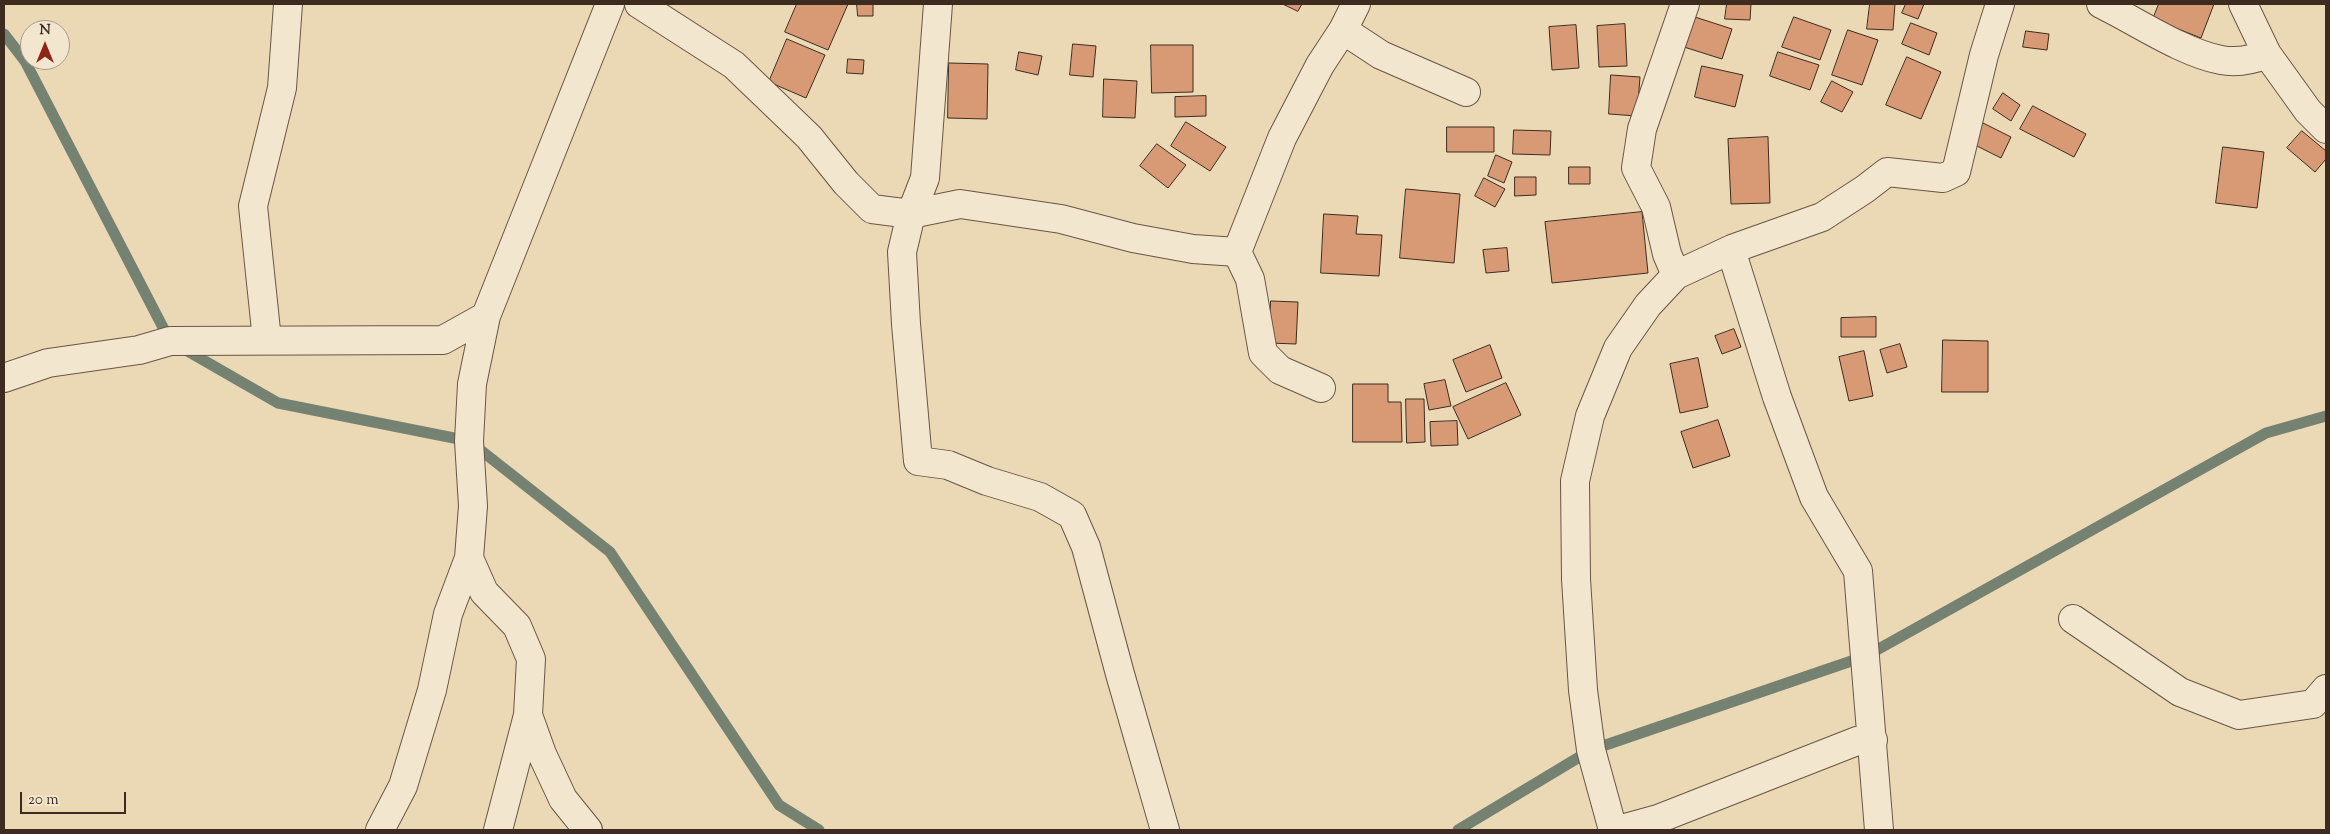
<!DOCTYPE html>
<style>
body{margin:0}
#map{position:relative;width:2330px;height:834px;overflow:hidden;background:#ebd8b5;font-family:"Sorts Mill Goudy",serif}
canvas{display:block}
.frame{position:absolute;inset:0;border:5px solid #3d2b20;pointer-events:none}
.north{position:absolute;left:20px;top:20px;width:50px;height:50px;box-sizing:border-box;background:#f2e6cf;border:1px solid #aa9b89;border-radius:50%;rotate:0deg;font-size:14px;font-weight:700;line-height:20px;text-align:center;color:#3d2b20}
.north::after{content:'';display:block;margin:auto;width:18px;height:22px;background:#8f2418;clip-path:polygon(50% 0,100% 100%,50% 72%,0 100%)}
.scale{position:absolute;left:20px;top:792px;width:106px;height:22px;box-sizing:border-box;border:2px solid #3d2b20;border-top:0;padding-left:6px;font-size:15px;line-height:18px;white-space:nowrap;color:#3d2b20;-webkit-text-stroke:4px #f2e6cf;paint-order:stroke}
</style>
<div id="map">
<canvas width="2330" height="834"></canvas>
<div class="frame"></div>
<div class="north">N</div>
<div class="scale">20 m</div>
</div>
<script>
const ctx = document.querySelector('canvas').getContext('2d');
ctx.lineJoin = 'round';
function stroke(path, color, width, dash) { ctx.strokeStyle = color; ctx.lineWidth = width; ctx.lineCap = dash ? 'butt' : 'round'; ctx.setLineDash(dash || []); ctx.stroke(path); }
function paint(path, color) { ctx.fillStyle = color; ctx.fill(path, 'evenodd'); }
stroke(new Path2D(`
 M 4,34 L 25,61 L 170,341 L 278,403 L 469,441 L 610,552 L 779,805 L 819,830
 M 1458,830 L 1591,750 L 1866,656 L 2266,433 L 2326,416`), '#758171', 11);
const building = new Path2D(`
 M 797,4 L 848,4 L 828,50 L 785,32 Z
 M 857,4 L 873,4 L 873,16 L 858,16 Z
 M 1283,4 L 1302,4 L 1298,11 Z
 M 1727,4 L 1751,4 L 1750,20 L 1725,19 Z
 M 1870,4 L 1895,4 L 1893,30 L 1867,29 Z
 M 1906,4 L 1924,4 L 1918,19 L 1902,13 Z
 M 2159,4 L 2214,4 L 2201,38 L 2153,19 Z
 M 1695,17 L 1732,29 L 1722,59 L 1684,47 Z
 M 1794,17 L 1831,30 L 1820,60 L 1782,47 Z
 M 1911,23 L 1937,33 L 1929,55 L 1902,44 Z
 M 1625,24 L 1627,66 L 1599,67 L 1597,26 Z
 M 1576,25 L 1579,68 L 1552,70 L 1549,27 Z
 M 1848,30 L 1878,40 L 1862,85 L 1832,75 Z
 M 2026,31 L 2049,34 L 2047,50 L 2023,47 Z
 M 787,39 L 825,55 L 806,98 L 769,82 Z
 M 1073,44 L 1096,46 L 1093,77 L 1070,75 Z
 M 1151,45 L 1193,45 L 1193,92 L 1152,93 Z
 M 1019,52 L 1042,56 L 1038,75 L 1016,70 Z
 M 1778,52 L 1819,65 L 1810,90 L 1770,76 Z
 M 1907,57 L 1941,72 L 1921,119 L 1886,105 Z
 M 848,59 L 864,60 L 863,74 L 847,73 Z
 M 949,63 L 988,64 L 987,119 L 948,118 Z
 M 1702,66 L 1743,75 L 1735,107 L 1695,97 Z
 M 1611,75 L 1640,77 L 1637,116 L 1609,114 Z
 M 1104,79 L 1137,81 L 1135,118 L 1103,117 Z
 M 1832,81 L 1853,92 L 1842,112 L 1821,102 Z
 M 2003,93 L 2020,105 L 2011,121 L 1993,109 Z
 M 1206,96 L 1206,116 L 1175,117 L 1175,97 Z
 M 2033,106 L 2086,134 L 2074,157 L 2020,129 Z
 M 1186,122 L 1226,147 L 1210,171 L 1171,146 Z
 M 1983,123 L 2011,137 L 2001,158 L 1973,144 Z
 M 1447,127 L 1494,127 L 1494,152 L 1447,152 Z
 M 1514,130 L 1551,131 L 1550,155 L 1513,154 Z
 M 2302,131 L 2326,151 L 2326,159 L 2315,172 L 2287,148 Z
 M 1768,137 L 1770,203 L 1731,204 L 1728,139 Z
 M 1157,144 L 1186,165 L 1168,188 L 1140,166 Z
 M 2223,147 L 2264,152 L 2257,208 L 2216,203 Z
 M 1496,155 L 1512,162 L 1504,183 L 1488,176 Z
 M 1569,167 L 1590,167 L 1590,184 L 1569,184 Z
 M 1515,177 L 1536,177 L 1536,195 L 1515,196 Z
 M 1484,178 L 1505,189 L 1495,207 L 1475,196 Z
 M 1406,189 L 1460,194 L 1454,263 L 1400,258 Z
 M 1642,212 L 1648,273 L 1552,283 L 1545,222 Z
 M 1324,214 L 1358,216 L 1356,234 L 1382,235 L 1379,276 L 1321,273 Z
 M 1507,248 L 1509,271 L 1486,273 L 1483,250 Z
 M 1271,301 L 1298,302 L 1296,344 L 1269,343 Z
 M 1876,317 L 1876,337 L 1841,337 L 1841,318 Z
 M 1734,329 L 1741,347 L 1722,354 L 1715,336 Z
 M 1943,340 L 1988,341 L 1988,392 L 1942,392 Z
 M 1900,344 L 1907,367 L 1887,373 L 1880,350 Z
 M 1490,345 L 1502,378 L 1466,392 L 1453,360 Z
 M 1864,351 L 1873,396 L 1849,401 L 1839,357 Z
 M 1698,358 L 1708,407 L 1680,413 L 1670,364 Z
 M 1445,380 L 1451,406 L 1429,410 L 1424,384 Z
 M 1506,383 L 1521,415 L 1468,439 L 1453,407 Z
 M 1353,384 L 1388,384 L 1388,402 L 1401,402 L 1402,442 L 1353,442 Z
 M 1406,399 L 1424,399 L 1425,442 L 1407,443 Z
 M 1718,420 L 1730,456 L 1693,468 L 1681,432 Z
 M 1457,421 L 1458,445 L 1431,446 L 1430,422 Z`);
paint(building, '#d89a74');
stroke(building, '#3d2b20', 1);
const minor = new Path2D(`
 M 639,4 L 734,65 L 809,137 L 846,183 L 872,209 L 911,214 L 960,204 L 1061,219 L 1133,238 L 1193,249 L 1237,252 L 1282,138 L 1320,65 L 1343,30 L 1356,4
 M 938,4 L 925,178 L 911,214 L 902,252 L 906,324 L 918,461 L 948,465 L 987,481 L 1040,497 L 1072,515 L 1086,547 L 1120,674 L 1165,830
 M 2101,4 C 2136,21 2183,53 2221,60 C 2237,63 2252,60 2267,54
 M 2243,4 L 2267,54 L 2308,111 L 2326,129
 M 1343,30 L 1381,55 L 1466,92
 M 1731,250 L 1777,397 L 1814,497 L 1858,571 L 1879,830
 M 1237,252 L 1250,279 L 1263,353 L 1280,370 L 1321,388
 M 1676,275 L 1667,254 L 1656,207 L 1636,168 L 1642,129 L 1685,4
 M 267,340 L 253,206 L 282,88 L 288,4
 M 4,378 L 48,363 L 139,350 L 170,341 L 443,340 L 486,316 L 610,4
 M 469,558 L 484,592 L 517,626 L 531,659 L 528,715 L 498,830
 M 2073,619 L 2180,692 L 2239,715 L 2313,704 L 2326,689
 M 528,715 L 542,754 L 563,799 L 588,830
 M 380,830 L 403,786 L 432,690 L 448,614 L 469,558 L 473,506 L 469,441 L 472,384 L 486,316
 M 1613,830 L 1591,750 L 1583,690 L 1576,579 L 1575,481 L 1590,416 L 1618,348 L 1648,305 L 1676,275 L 1732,249 L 1822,217 L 1865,189 L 1887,172 L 1943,178 L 1956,172 L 1984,55 L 2000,4
 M 1618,830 L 1658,819 L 1857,741 L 1873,740`);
stroke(minor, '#685645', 30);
stroke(minor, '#f2e6cf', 28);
</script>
